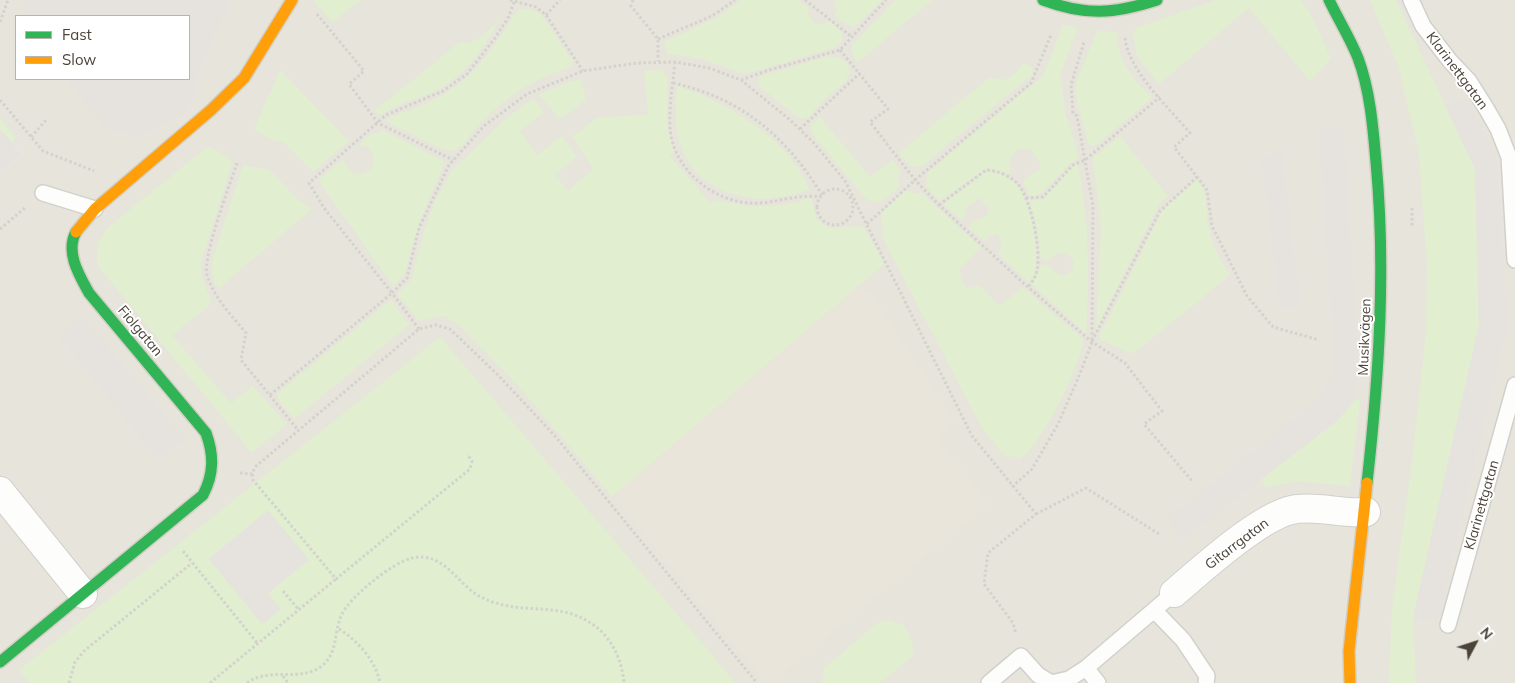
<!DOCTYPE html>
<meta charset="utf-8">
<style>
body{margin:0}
#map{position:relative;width:1515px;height:683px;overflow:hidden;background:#f4f2ee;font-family:Mulish,sans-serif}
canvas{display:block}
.legend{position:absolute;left:15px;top:15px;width:175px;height:65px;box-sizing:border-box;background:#fff;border:1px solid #b7b4b0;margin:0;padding:6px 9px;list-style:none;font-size:15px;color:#4b4439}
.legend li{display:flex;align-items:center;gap:10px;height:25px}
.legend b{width:25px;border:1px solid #b7b4b0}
.north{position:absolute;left:1450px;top:618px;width:50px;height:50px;-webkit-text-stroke:4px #fff;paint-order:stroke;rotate:50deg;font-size:14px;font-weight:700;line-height:20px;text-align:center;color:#4b4439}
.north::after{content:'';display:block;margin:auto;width:18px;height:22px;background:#4b4439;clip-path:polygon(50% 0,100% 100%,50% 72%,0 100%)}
</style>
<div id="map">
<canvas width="1515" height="683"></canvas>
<ul class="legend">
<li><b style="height:6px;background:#30b455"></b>Fast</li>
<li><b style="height:6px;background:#ff9f0a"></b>Slow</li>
</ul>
<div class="north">N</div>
</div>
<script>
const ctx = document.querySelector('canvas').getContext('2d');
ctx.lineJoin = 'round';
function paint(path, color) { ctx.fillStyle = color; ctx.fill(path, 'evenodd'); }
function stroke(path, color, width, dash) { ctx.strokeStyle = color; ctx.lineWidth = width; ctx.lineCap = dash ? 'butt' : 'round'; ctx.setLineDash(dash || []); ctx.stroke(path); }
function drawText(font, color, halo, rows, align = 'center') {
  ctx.font = font + ' Mulish,sans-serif'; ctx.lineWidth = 4; ctx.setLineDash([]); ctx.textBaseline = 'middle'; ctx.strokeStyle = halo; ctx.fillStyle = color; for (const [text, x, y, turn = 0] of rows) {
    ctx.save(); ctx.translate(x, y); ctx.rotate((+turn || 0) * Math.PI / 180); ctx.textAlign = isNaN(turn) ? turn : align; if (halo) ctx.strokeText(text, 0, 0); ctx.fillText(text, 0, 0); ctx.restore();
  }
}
paint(new Path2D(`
 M 0,0 L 1515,0 L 1515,683 L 0,683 L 0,173 L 22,155 L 0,129 ZM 16,16 L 189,16 L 189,79 L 16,79 Z`), '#e7e4dc');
paint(new Path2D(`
 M 677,230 L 871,293 L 955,422 L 937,438 L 989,504 L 771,683 L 767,683 L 718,626 L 589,465 Z`), '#eae5da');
paint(new Path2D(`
 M 316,0 L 361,0 L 333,22 L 314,2 Z
 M 741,0 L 798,0 L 809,8 L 808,15 L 816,24 L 824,24 L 828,20 L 841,31 L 843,40 L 834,48 L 746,74 L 701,59 L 668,54 L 664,43 L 668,40 L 716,18 Z
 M 834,0 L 883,0 L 853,28 L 834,16 L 837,10 Z
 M 895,0 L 932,0 L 857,63 L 851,50 L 853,44 Z
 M 1217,0 L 1301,0 L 1310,13 L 1331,59 L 1310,81 L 1249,8 L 1159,84 L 1137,56 L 1133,32 L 1138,27 Z
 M 1370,0 L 1396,0 L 1475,169 L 1479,325 L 1413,618 L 1416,683 L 1389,683 L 1392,608 L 1412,463 L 1426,331 L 1427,266 L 1419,153 L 1398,66 Z
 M 522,8 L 539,12 L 573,61 L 571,66 C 562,72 551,73 542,78 C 518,89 498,105 480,123 C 471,132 465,147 453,151 L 444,150 L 387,122 L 387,119 C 402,112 418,108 433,100 C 471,82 495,47 516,12 Z
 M 500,19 C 483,50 465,77 433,92 C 412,101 400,102 380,115 L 374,111 L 461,41 C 475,48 489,29 500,19 Z
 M 1063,24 L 1078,28 L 1060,75 L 1066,115 L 1079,158 C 1060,168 1051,191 1034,197 L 1029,196 L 1023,182 L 1024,179 L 1039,170 L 1040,163 L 1031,150 L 1020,149 C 1011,154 1008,160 1011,171 L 1008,174 L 1000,170 L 986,168 L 940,202 L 926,186 L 927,173 L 1044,75 Z
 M 1097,31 L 1118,32 C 1116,61 1133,78 1152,98 L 1096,145 L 1091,146 L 1088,143 L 1075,92 L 1076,83 Z
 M 830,56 C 841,56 849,62 850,73 L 845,82 L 821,102 L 810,117 L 800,119 L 758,85 L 759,78 L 763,75 Z
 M 1022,63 L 1032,67 L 1033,74 L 921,167 L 910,166 L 899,153 L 990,77 L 1004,80 L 1016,72 Z
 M 280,70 L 349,141 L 313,172 L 284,143 L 272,140 L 254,129 Z
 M 662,70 L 668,78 L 667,124 L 674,152 L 670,156 L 711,204 L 715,200 C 751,208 776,209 811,198 L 816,218 L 828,228 L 863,226 L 884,264 L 612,497 L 521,389 L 461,327 L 445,316 L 419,321 L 397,294 L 411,280 L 425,229 L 435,201 L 452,170 L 508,117 L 534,98 L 544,112 L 520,131 L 537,155 L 562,136 L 577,156 L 555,175 L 568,191 L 593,169 L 572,137 L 597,118 L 648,114 L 644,71 Z
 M 581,79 L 586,100 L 560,119 L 539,95 L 566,83 Z
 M 677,86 C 724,100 792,141 809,189 C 801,194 790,195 780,197 C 737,204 691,185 679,140 C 674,123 676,104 677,86 Z
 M 820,117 L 870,177 L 892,160 L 901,171 L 898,177 L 900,186 C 890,194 879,209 866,199 L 813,135 L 810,126 Z
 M 0,118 L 15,137 L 12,148 L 0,138 Z
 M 383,130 L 445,162 L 419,223 L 404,275 L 393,286 L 318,180 L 343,159 L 347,167 L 356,175 L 370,171 L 374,163 L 372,153 L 367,146 L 359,146 L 366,137 Z
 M 1120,136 L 1168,196 L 1160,203 L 1096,329 L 1101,225 L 1093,160 L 1094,156 Z
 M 207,147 L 211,147 L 231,160 L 232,163 L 201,263 L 202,277 L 211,301 L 208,307 L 172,335 L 231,403 L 253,386 L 287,424 L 252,453 L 97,265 L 98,245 L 106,229 Z
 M 1078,164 C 1089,219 1090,277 1086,334 L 1032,285 L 1041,266 L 1048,265 L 1055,272 L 1063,276 L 1074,269 C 1075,258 1067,252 1057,253 L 1048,261 L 1041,259 L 1036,223 L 1029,201 L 1044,199 L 1071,168 Z
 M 243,165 L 270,170 L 298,200 L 312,209 L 219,288 C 210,280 211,269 213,258 Z
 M 986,172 C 997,171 1013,178 1019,188 C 1030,204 1040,251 1036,270 C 1035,275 1032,279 1029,283 L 998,254 L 1002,245 L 998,234 L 990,236 L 984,241 L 968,227 L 973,221 L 988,215 L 989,209 L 979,198 L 968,206 L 963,222 L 943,204 Z
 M 1197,180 C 1210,193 1205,216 1210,233 C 1214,249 1221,261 1230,275 L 1133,354 L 1102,341 L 1099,337 L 1163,209 Z
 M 906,190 L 916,194 L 921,192 L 981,248 L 959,270 L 963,284 L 968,288 L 980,285 L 996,303 L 1002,304 L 1023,287 L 1084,340 C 1077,370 1045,441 1020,459 L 1003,454 L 982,428 L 883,239 L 881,213 Z
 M 391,299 L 409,325 L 294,419 L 278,400 L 278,393 Z
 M 440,337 L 736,683 L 29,683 L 19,670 Z
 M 1353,399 L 1360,400 L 1350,486 L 1296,481 L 1266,488 L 1260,480 Z
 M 889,620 L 903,625 L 909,633 L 914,651 L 911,658 L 880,683 L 822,683 L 824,668 L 876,624 Z`), '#e1eecf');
paint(new Path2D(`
 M 26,0 L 231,0 L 203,59 L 189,109 L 141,136 L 107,129 L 66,79 L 189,79 L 189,16 L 34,16 L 22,12 Z
 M 1467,99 L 1498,163 L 1507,328 L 1438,621 L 1413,618 L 1479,325 L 1475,169 L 1445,105 Z
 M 1343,128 L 1359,366 L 1355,400 L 1338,420 L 1183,540 L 1167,519 L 1317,401 L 1334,372 L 1319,129 Z
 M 0,129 L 22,155 L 0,173 Z
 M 1282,153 L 1301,306 L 1280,308 L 1261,156 Z
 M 83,317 L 184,439 L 158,460 L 60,337 Z
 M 268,510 L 309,560 L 268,593 L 281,609 L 262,624 L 209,559 Z`), '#e6e3df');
const lane = new Path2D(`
 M 1411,0 L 1423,26 L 1450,61 L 1469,81 L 1486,108 L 1498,129 L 1509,157 L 1515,260
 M 43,193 L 95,209
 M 1154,610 L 1183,640 L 1207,676 L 1206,683
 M 1448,625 L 1515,385
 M 989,683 L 1021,656 L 1038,675 L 1051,683 L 1069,679 L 1086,668
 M 1098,683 L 1086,668 L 1174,593`);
const street = new Path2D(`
 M 0,491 L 83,594
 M 1174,593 C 1200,571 1264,512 1297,509 C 1319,506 1343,514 1366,512`);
const fast = new Path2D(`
 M 1043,0 C 1086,16 1114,14 1157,0
 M 1329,0 C 1338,19 1350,38 1358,58 C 1370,90 1373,127 1376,162 C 1386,269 1379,376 1367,483
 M 0,662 L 203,495 C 214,474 214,455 206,433 L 89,293 C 79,275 65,252 76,232`);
const slow = new Path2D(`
 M 76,232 L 95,209 L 211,110 L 244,78 L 292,0
 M 1350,683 L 1349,651 L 1367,483`);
stroke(lane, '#d2d0cb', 18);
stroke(street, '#d2d0cb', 30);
stroke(fast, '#d3cfc5', 14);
stroke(slow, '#d3cfc5', 14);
stroke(new Path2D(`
 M 510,0 L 536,7 L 546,15 L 583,71
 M 633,0 L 631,6 L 658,39 L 658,61
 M 805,0 L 852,37
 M 317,14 L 364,71 L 349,84 L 378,123 L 453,160
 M 546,15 L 560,0
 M 0,22 L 8,0
 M 1125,38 C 1128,70 1169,108 1190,133 L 1174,147 L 1207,190 L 1212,226 L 1247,296 L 1273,327 L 1319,340
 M 658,39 L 712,16 L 735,0
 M 840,50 L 888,109 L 870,122 L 915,180 L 939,205 L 1021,281 L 1092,342 L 1125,363 L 1162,411 L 1144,424 L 1192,481
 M 675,62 C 673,83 669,105 670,127 C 672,167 710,200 749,203 C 773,205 797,193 820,197
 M 741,80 L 769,70 L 840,50 L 886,0
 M 673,83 C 741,98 786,136 822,195
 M 0,100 L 43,151 L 94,171
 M 800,129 L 860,73
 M 31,137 L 47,119
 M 237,163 C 230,184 202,258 207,275 C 214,298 232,316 246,333 L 241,360 L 298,430
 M817 207a18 18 0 1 1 36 0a18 18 0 1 1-36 0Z
 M 1026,198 L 1043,197 L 1073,165 L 1085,160 L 1160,97
 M 939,205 L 986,170 C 997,170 1014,177 1020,187 C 1032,204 1041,250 1037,270 C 1036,277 1032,282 1028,287
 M 1412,208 L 1412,227
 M 867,224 L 915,180 L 1031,83 L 1051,35
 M 0,229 L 26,207
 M 419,329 L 392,293 L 407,278 L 419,228 L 449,165 L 484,126 L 527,94 L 583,71 L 637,63 L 675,62 L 709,68 L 741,80 L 789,119 L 813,142 L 845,181 L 972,436 L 1036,514 L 988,553 L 984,584 L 1013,623 L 1016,634
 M 1092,341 L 1160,211 L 1197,177
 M 270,395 L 392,293 L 324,208 L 309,183 L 386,115 L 443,91 L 467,74 L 495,38 L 508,18 L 514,2
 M 240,473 L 252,474 L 255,467 L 419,329 L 436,325 L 450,329 L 498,375 L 555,436 L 757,683
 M 252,474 L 253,480 L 336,579 L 470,469 L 472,461 L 467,454
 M 1012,487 L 1032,469 L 1058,424 L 1079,376 L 1092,342 L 1093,206 L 1077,116 L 1073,113 L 1071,85 L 1084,42
 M 1036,514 L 1086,488 L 1159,534
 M 183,551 L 258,644
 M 283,591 L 299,610
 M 339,629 C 357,640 376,661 380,683
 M 283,676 L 288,683
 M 69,683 L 75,662 L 84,651 L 192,563
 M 210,683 L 336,579
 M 247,683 C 270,666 299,683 322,666 C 339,651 333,633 342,614 C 350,597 393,562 412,558 C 445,551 457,585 481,597 C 523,619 564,596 602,632 C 616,647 622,663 624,683`), '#d3d2cc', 3, [2.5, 2.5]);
stroke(lane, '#fdfdfc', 15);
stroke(street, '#fdfdfc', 28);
stroke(fast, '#30b455', 11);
stroke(slow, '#ff9f0a', 11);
drawText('14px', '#4b4439', '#fff', [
 ["Klarinettgatan",1457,71,53],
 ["Fiolgatan",140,331,50],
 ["Musikvägen",1365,337,-88],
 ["Klarinettgatan",1482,505,-74],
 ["Gitarrgatan",1237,544,-37]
]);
</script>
